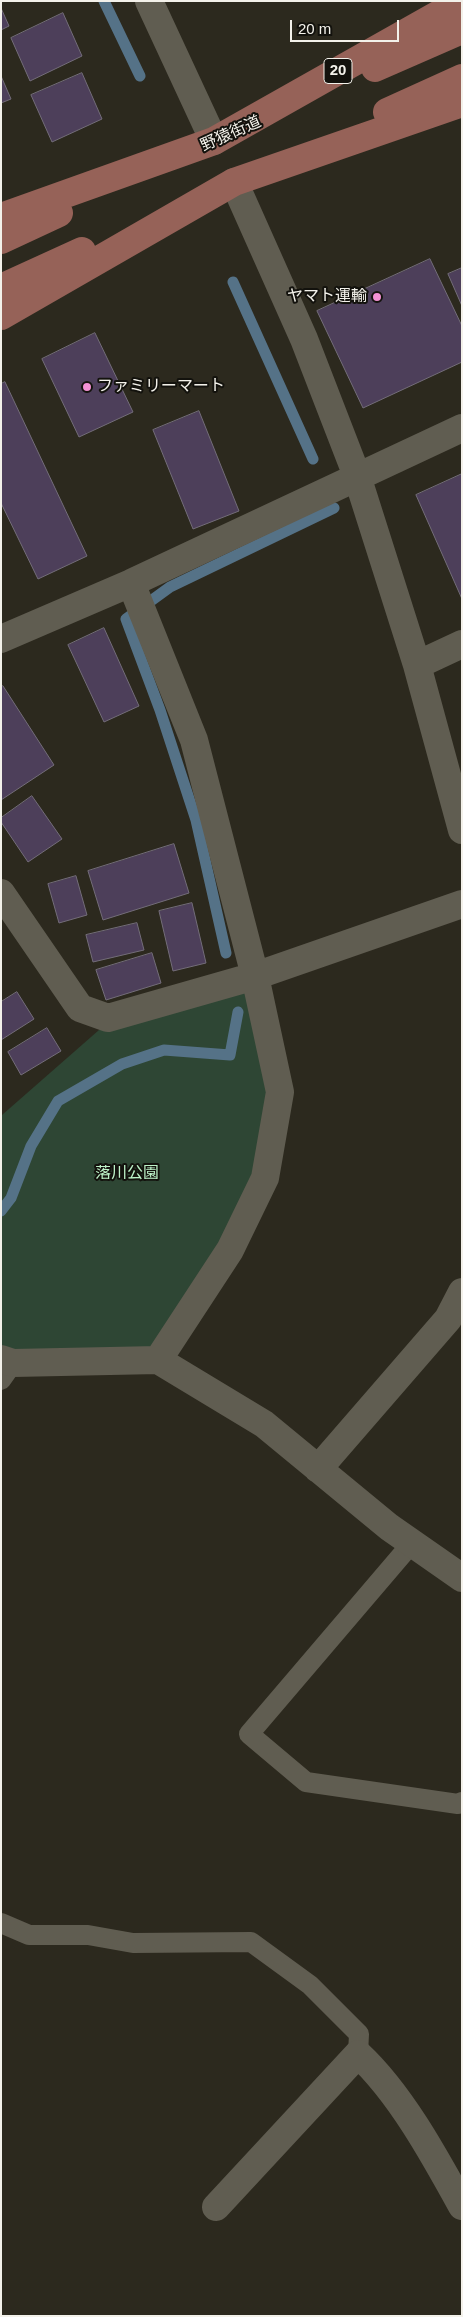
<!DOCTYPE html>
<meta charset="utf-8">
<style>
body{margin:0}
#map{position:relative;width:463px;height:2317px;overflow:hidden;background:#2c291e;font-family:Arial,sans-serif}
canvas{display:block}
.frame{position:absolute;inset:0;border:2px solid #f3f1ea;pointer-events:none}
.scale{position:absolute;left:290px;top:20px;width:109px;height:22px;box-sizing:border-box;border:2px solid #f3f1ea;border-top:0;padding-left:6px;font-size:15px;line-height:18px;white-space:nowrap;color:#f3f1ea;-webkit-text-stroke:4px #13120d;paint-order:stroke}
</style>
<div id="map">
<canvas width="463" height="2317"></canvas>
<div class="frame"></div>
<div class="scale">20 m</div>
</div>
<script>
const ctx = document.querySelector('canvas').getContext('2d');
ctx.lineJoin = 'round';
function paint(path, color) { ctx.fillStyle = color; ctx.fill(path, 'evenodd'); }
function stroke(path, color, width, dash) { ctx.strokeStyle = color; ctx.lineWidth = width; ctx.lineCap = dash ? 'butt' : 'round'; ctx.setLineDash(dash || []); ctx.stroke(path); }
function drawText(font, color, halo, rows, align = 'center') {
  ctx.font = font + ' Arial,"Noto Sans JP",sans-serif'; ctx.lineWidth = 4; ctx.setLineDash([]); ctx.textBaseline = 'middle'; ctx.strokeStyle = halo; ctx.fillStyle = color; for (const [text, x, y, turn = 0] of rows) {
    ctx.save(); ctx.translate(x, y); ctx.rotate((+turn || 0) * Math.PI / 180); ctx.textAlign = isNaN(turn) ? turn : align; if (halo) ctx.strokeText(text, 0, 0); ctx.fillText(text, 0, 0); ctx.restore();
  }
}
paint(new Path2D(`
 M 255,976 L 280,1092 L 265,1178 L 158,1360 L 1,1359 L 2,1115 L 99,1030 Z`), '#2e4634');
stroke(new Path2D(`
 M 104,1 L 140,76
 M 233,282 L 313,459
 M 226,953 L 196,820 L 160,710 L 126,619 L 170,587 L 334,508
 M 1,1211 L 11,1198 L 31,1146 L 58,1101 L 122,1064 L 164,1050 L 230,1055 L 238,1012`), '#557287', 11);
const building = new Path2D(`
 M 1,8 L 9,26 L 1,30 Z
 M 63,13 L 82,56 L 30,81 L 11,38 Z
 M 82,73 L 102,119 L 52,142 L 31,95 Z
 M 1,76 L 11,99 L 1,103 Z
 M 430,259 L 462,326 L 462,362 L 363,408 L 317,311 Z
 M 462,268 L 462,306 L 448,274 Z
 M 95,333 L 133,412 L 79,437 L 42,359 Z
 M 5,382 L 87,556 L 38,579 L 1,503 L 1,384 Z
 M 199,411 L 239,511 L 193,529 L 153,430 Z
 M 462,474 L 462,599 L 416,495 Z
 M 104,628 L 139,706 L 104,722 L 68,645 Z
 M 3,686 L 54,765 L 1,800 L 1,687 Z
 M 32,796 L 62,839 L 28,862 L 1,822 L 1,818 Z
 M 174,844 L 189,893 L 103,920 L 88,871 Z
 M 76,876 L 87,915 L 59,923 L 48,884 Z
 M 192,903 L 206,963 L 173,971 L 159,911 Z
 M 137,923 L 144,950 L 93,962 L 86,935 Z
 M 152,953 L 161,983 L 106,1000 L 96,970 Z
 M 17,992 L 34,1019 L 1,1040 L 1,1002 Z
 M 47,1028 L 61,1051 L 21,1075 L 8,1052 Z`);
paint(building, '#4d3f5a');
stroke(building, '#736d79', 1);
stroke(new Path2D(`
 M 1,1380 L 13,1363
 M 412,1543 L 249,1734 L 306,1782 L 458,1804 L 462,1802
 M 1,1923 L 29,1935 L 88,1935 L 133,1943 L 251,1942 L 310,1985 L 359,2034 L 358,2054`), '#605d51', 20);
stroke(new Path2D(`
 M 149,1 L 214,141
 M 234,182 L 304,339 L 357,476 L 417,665 L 462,830
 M 131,583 L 194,740 L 255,976 L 280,1092 L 265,1178 L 230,1250 L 158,1360
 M 1,639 L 131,583 L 462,428
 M 417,665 L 462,644
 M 1,893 L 80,1008 L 108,1018 L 255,976 L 462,904
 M 1,1359 L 13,1363 L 158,1360 L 264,1424 L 389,1527 L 462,1578
 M 318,1469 L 448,1319 L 462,1292
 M 216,2207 L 358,2054 C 400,2093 434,2155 462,2206`), '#605d51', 28);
stroke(new Path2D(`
 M 375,68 L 462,30
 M 387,112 L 462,78
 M 1,217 L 214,141 L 462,1
 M 1,240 L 59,213
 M 1,288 L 82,251
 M 1,316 L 234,182 L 462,103`), '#966258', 28);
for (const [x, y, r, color] of [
 [377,297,5,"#f391d5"],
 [87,387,5,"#f391d5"]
]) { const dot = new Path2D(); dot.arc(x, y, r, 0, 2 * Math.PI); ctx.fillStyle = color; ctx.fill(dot); stroke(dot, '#13120d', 2); }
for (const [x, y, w] of [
 [338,71,28]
]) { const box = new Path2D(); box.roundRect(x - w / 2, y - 12.5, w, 25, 4); ctx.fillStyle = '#13120d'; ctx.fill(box); stroke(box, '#f3f1ea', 1); }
drawText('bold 15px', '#f3f1ea', null, [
 ["20",338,71]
]);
drawText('16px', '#f3f1ea', '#13120d', [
 ["野猿街道",231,134,-24]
]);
drawText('16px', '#f3f1ea', '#13120d', [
 ["ヤマト運輸",367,297],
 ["ファミリーマート",97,387,"left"]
], 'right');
drawText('16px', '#bdf2c8', '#13120d', [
 ["落川公園",127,1174]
]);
</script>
